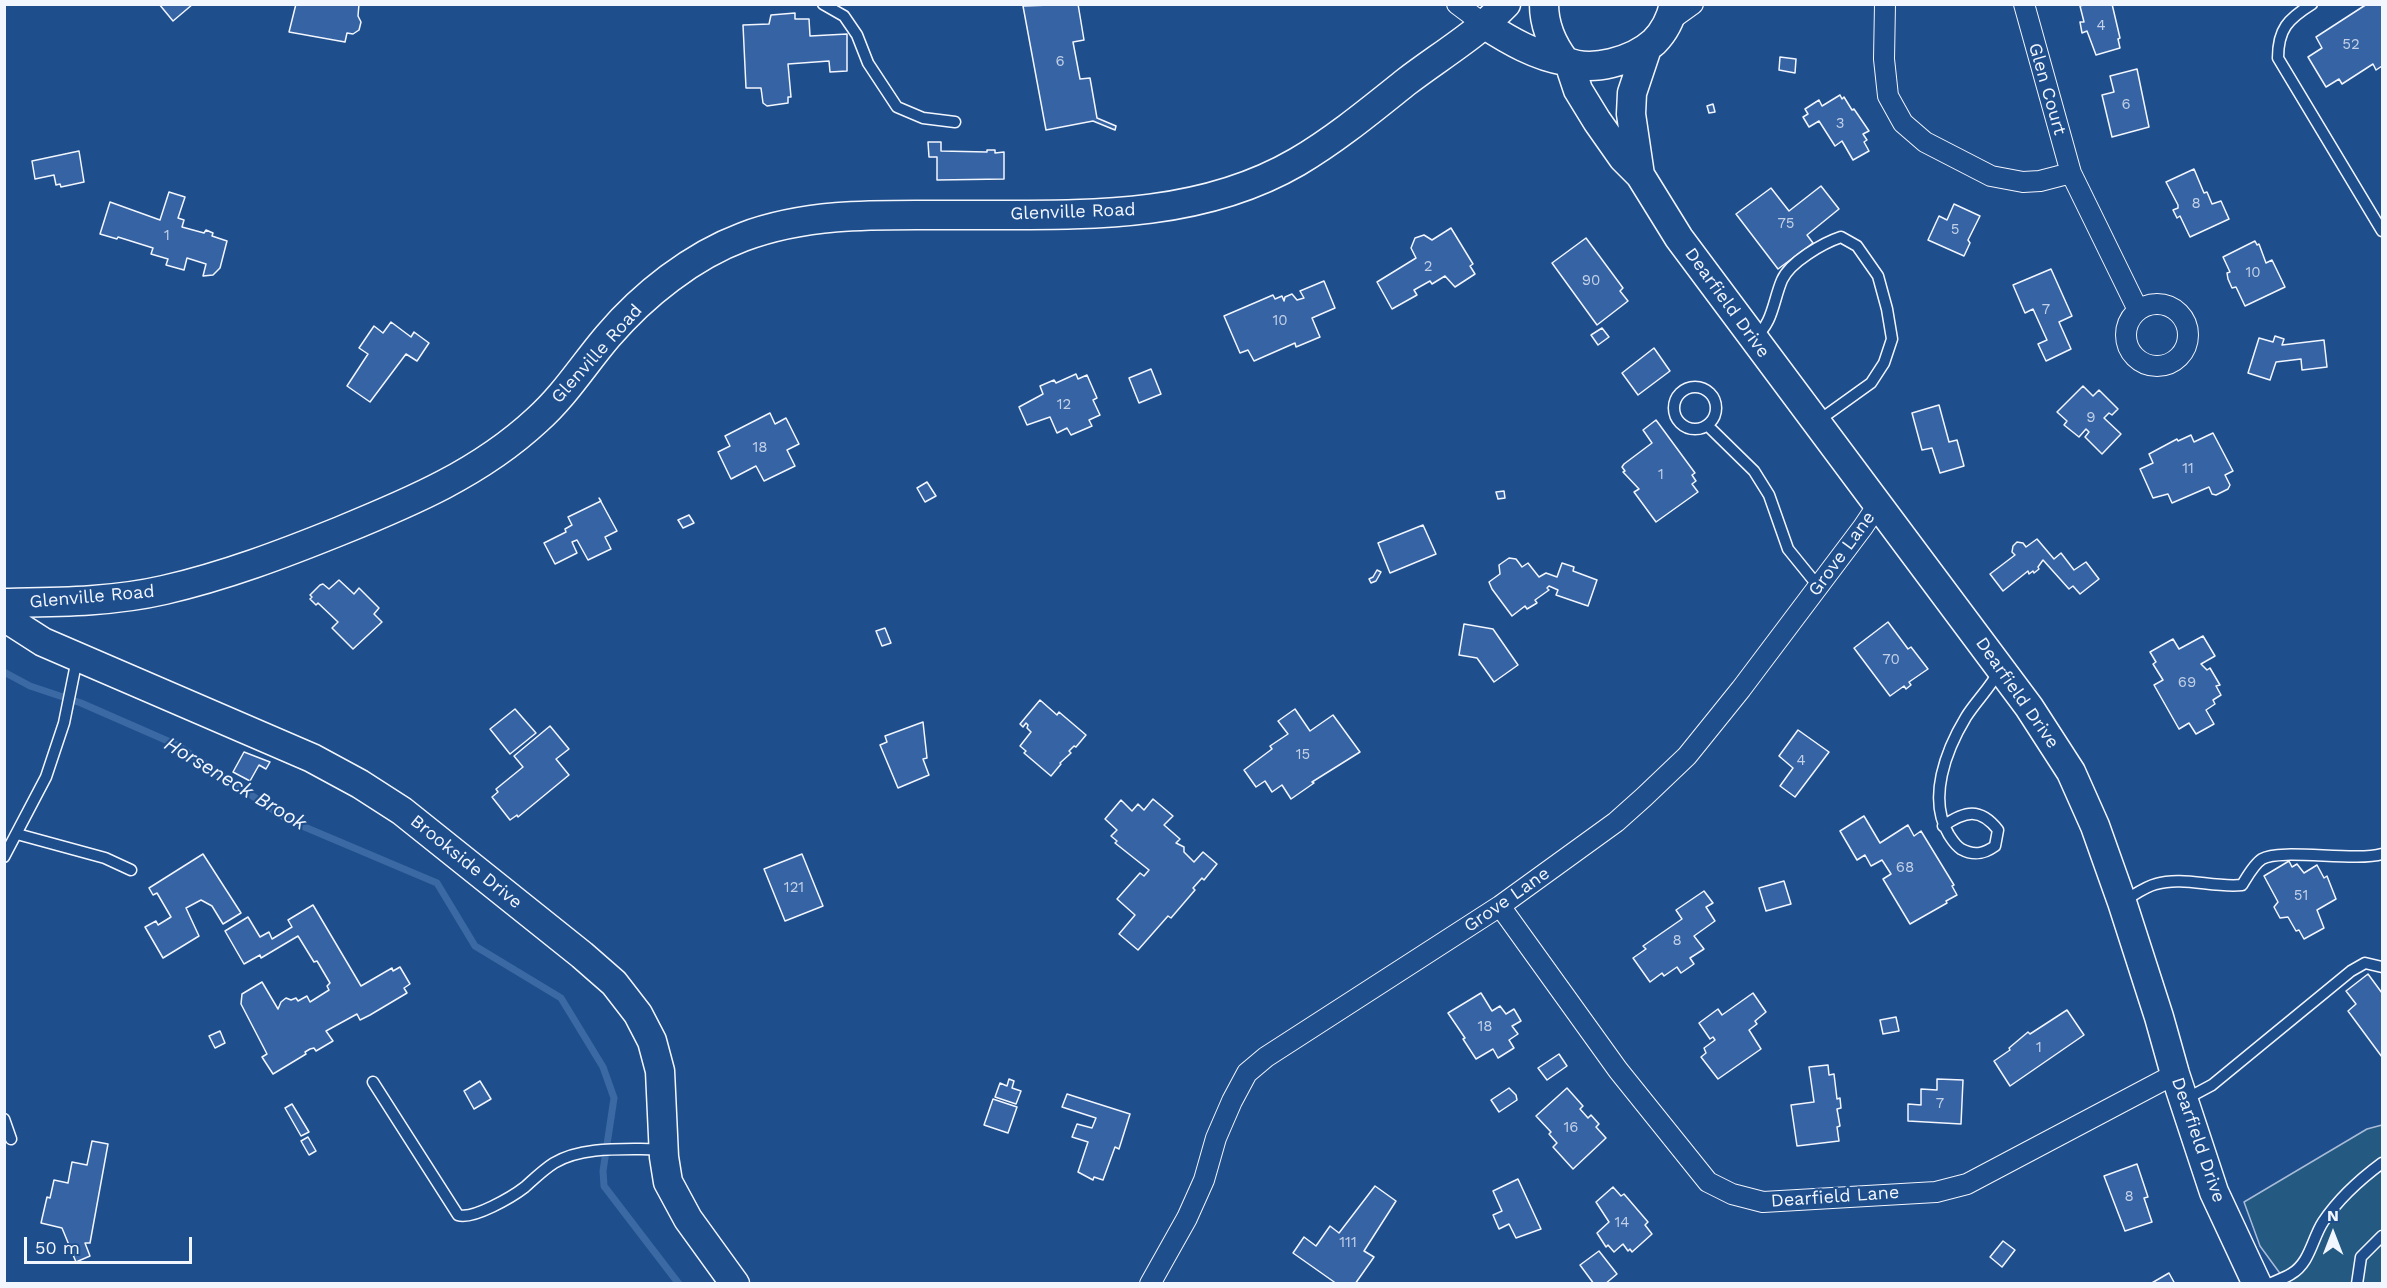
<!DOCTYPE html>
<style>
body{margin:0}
#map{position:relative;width:2387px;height:1288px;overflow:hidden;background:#1f4e8c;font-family:"Work Sans",sans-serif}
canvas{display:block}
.frame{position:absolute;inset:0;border:6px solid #f2f6ff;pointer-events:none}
.north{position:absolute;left:2303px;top:1204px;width:60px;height:60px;-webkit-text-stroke:4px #1f4e8c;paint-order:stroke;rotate:0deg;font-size:16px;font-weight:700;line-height:24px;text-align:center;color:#f2f6ff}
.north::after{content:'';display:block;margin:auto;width:21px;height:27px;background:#f2f6ff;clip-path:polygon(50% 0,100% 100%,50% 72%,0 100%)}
.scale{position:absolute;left:24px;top:1237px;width:168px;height:27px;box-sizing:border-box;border:3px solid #f2f6ff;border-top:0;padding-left:8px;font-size:18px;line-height:21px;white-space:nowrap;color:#f2f6ff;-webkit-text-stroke:4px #1f4e8c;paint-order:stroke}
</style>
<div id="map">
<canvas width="2387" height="1288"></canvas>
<div class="frame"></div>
<div class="north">N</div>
<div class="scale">50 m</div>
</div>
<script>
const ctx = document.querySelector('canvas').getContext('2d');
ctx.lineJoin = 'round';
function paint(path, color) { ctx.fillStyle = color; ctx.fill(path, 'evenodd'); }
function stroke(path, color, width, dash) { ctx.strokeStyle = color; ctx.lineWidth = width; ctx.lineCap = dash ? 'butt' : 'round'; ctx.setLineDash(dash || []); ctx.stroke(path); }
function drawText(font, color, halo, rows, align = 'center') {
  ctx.font = font + ' "Work Sans",sans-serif'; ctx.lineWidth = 4.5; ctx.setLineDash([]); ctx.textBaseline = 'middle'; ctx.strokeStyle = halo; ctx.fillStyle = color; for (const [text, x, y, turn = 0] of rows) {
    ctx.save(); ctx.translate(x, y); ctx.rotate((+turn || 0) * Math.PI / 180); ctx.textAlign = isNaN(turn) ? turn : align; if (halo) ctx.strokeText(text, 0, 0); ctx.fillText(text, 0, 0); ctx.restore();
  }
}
const green = new Path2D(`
 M 2382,1125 L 2382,1283 L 2287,1283 L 2260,1246 L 2244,1202 L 2367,1129 Z`);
paint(green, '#245a82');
stroke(green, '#a8bbd7', 1.5);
stroke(new Path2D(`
 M 4,672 L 30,686 L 81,703 L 177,745 L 288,820 L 437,883 L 475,946 L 561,998 L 603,1067 L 614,1098 L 603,1171 L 604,1186 L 679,1284`), '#3b69a3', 7);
const building = new Path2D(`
 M 159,4 L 193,4 L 173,21 Z
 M 296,4 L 359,4 L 358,16 L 361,22 L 359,30 L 353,34 L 347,33 L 345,42 L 289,32 Z
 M 1078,4 L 1084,40 L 1073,42 L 1080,79 L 1090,78 L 1097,118 L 1116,126 L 1115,130 L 1093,121 L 1046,130 L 1023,6 Z
 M 2087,4 L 2112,4 L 2120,38 L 2118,39 L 2120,48 L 2096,55 L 2087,31 L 2082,33 L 2080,22 L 2084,22 L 2080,6 Z
 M 2367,4 L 2382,4 L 2382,66 L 2376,70 L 2373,64 L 2342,84 L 2339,79 L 2326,87 L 2308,57 L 2322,48 L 2316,37 Z
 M 795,13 L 795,19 L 809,19 L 810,36 L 847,34 L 847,71 L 830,72 L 829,61 L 788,64 L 791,97 L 788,97 L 788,103 L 767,106 L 763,103 L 761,88 L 746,88 L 743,25 L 769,24 L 771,15 Z
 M 1780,57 L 1796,59 L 1795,73 L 1779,70 Z
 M 2137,69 L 2149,127 L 2112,137 L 2102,95 L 2114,92 L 2110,76 Z
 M 1840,95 L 1842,99 L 1844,97 L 1852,110 L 1854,109 L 1869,131 L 1863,134 L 1867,140 L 1864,142 L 1869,151 L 1853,160 L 1842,141 L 1835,146 L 1819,121 L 1809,127 L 1803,117 L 1808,114 L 1805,109 L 1819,100 L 1822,106 Z
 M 1713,104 L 1715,112 L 1709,113 L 1707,106 Z
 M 928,142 L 941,142 L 941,151 L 987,152 L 987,150 L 995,150 L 995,153 L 1004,152 L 1004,179 L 937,180 L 937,157 L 929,157 Z
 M 79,151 L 84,182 L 61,187 L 60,184 L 56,185 L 54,175 L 35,179 L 32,161 Z
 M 2194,169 L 2204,193 L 2207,192 L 2212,204 L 2221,201 L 2229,219 L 2190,237 L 2180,216 L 2177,218 L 2173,210 L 2178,208 L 2178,205 L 2166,182 Z
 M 1821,186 L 1839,209 L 1807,235 L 1813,243 L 1778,269 L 1736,214 L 1771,188 L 1789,211 Z
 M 169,192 L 185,197 L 178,218 L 184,220 L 182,227 L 204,233 L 206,230 L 213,233 L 212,236 L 227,241 L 220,268 L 213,275 L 203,276 L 206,264 L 187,258 L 184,270 L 166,265 L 168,259 L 151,254 L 153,248 L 118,237 L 117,239 L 100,234 L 110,202 L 160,220 Z
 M 1954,204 L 1980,216 L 1968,240 L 1970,243 L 1964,256 L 1928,240 L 1939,216 L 1947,220 Z
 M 1451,228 L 1473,264 L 1470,266 L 1475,274 L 1455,287 L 1445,276 L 1432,284 L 1430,281 L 1414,290 L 1417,295 L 1392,309 L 1377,282 L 1416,258 L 1411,248 L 1415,238 L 1424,235 L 1432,240 Z
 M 1586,238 L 1623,288 L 1620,291 L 1628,301 L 1597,325 L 1552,263 Z
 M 2255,241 L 2257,245 L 2259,244 L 2266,263 L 2272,260 L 2285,287 L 2245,306 L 2236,287 L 2232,288 L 2228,279 L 2227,273 L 2230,272 L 2223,257 Z
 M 2051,269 L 2072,316 L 2059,322 L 2071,349 L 2046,361 L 2038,344 L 2047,340 L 2033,309 L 2025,313 L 2013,285 Z
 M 1324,281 L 1335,308 L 1312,318 L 1320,337 L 1296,347 L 1295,343 L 1254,361 L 1248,350 L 1240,353 L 1224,316 L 1273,295 L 1275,299 L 1282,296 L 1284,301 L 1285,297 L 1292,294 L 1297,300 L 1304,298 L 1300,291 Z
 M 391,322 L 411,337 L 414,332 L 429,343 L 417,361 L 406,354 L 370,402 L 347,386 L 368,354 L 359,348 L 374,326 L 383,333 Z
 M 1602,328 L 1609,337 L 1598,345 L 1591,335 Z
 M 2275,336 L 2284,339 L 2282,345 L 2324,340 L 2327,367 L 2302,370 L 2301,359 L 2276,362 L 2270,380 L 2248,373 L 2259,338 L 2273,342 Z
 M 1654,348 L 1670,371 L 1638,395 L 1622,373 Z
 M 1151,369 L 1161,394 L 1139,403 L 1129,378 Z
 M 1076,374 L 1078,379 L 1087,375 L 1097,398 L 1093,400 L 1100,415 L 1089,420 L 1092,426 L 1071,435 L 1067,428 L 1057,433 L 1050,417 L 1027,425 L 1019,407 L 1043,394 L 1040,386 L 1054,380 L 1056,383 Z
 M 2083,386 L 2093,396 L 2099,390 L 2118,409 L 2112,415 L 2109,413 L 2104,418 L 2121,434 L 2102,454 L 2085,437 L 2089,432 L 2086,429 L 2079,437 L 2064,425 L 2067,421 L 2057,412 Z
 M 1939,405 L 1949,442 L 1957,440 L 1964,466 L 1940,473 L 1932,448 L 1922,450 L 1912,413 Z
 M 770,413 L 775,424 L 786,418 L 799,444 L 787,450 L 795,466 L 764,481 L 756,466 L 731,479 L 718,452 L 730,446 L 725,436 Z
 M 1656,420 L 1695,473 L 1692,475 L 1696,481 L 1692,484 L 1698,492 L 1656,522 L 1634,492 L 1639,489 L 1623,472 L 1625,471 L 1622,467 L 1624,464 L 1652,443 L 1643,430 Z
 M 2213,433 L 2233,471 L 2225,475 L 2230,485 L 2228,489 L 2216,495 L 2212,494 L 2209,487 L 2172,503 L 2168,494 L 2153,498 L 2140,469 L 2153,463 L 2149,454 L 2177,439 L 2178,441 L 2191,435 L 2194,442 Z
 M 927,482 L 936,496 L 925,502 L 917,488 Z
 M 1504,491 L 1505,498 L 1498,499 L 1496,492 Z
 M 599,498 L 617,531 L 605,537 L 611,549 L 588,560 L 577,540 L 572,542 L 577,553 L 555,564 L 544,543 L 566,532 L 565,529 L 572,525 L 568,517 L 601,501 Z
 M 689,515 L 694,523 L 683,528 L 678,520 Z
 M 1423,525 L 1436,554 L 1390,573 L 1378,543 Z
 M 2037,539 L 2054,559 L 2061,553 L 2074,570 L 2086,562 L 2099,579 L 2080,594 L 2073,586 L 2069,589 L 2043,560 L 2038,567 L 2039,569 L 2034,573 L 2033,571 L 2029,574 L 2028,571 L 2003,591 L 1990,574 L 2015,555 L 2012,552 L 2013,546 L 2017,542 L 2023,543 L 2026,547 Z
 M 1509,558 L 1516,559 L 1522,567 L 1528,563 L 1539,577 L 1546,573 L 1557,577 L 1562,563 L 1574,567 L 1573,571 L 1597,580 L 1588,606 L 1556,595 L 1558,590 L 1549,586 L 1547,588 L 1549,590 L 1535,600 L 1537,603 L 1527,609 L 1525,606 L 1512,616 L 1492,589 L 1489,582 L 1500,574 L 1499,565 Z
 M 1377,570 L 1381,572 L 1376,581 L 1371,583 L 1369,579 L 1373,577 Z
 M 339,580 L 354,594 L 359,588 L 379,608 L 374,614 L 382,622 L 353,649 L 332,628 L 338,622 L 318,603 L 316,605 L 310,599 L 312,597 L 310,595 L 320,585 L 323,584 L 329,589 Z
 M 1888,622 L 1908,649 L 1911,647 L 1928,669 L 1909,682 L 1911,685 L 1906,689 L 1904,686 L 1890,696 L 1854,648 Z
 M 1464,624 L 1493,629 L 1518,665 L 1494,682 L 1477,658 L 1459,655 Z
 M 885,628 L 891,643 L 882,646 L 876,631 Z
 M 2203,636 L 2215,656 L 2201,664 L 2207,670 L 2210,668 L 2220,685 L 2216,686 L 2221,695 L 2213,700 L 2215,704 L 2206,710 L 2214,724 L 2196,734 L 2189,723 L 2179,729 L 2154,685 L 2163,680 L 2153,664 L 2156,662 L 2150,652 L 2173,639 L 2179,649 Z
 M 1040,700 L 1057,715 L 1059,712 L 1086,735 L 1076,747 L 1074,746 L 1069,751 L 1071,753 L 1060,763 L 1061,764 L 1051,776 L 1024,753 L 1026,751 L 1020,746 L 1031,732 L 1027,728 L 1028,725 L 1026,723 L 1023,727 L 1020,724 Z
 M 515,709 L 536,733 L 510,754 L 490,729 Z
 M 1295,709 L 1310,731 L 1333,715 L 1360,752 L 1312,782 L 1314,783 L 1291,799 L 1282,785 L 1272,792 L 1265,781 L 1256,787 L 1244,770 L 1272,749 L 1270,746 L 1288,734 L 1278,721 Z
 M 923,722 L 927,758 L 923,759 L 929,775 L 898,788 L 880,745 L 887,742 L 885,736 Z
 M 550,726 L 569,749 L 556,759 L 569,775 L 518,817 L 517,815 L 510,820 L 492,797 L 498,792 L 496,789 L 523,767 L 514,756 Z
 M 1798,730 L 1829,752 L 1795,797 L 1780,786 L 1793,768 L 1779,756 Z
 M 244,752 L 270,762 L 266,769 L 259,765 L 250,781 L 233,772 Z
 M 1153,799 L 1173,816 L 1164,825 L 1180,839 L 1176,843 L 1184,847 L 1184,852 L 1194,862 L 1203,852 L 1217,864 L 1204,880 L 1202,878 L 1193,888 L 1195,890 L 1171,918 L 1168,916 L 1138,950 L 1119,934 L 1135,915 L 1117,899 L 1140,873 L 1144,876 L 1149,870 L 1115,843 L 1117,841 L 1111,836 L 1117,830 L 1105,819 L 1121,800 L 1132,811 L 1138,804 L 1144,810 Z
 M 1864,816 L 1880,843 L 1908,825 L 1914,836 L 1921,831 L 1954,885 L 1952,886 L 1957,895 L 1946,901 L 1947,903 L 1910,924 L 1883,879 L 1891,874 L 1882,860 L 1871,866 L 1865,855 L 1857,860 L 1840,831 Z
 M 203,854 L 241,913 L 223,924 L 212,906 L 201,900 L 186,908 L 199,936 L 163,958 L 145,927 L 156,921 L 158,925 L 171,917 L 157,893 L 153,895 L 149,888 Z
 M 802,854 L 823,906 L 785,921 L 764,869 Z
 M 2289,861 L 2292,867 L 2297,864 L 2304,873 L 2317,865 L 2324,878 L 2327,876 L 2336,899 L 2317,910 L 2324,928 L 2304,939 L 2299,930 L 2296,931 L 2288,917 L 2280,918 L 2274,907 L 2278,902 L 2264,876 Z
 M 1784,881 L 1791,904 L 1766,911 L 1759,888 Z
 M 1704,891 L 1713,903 L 1706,907 L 1715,921 L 1694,936 L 1704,949 L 1690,958 L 1694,964 L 1681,973 L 1677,967 L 1664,976 L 1662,973 L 1650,982 L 1633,958 L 1646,949 L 1643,946 L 1682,919 L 1676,910 Z
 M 313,905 L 361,986 L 392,968 L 393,971 L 400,967 L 410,984 L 404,988 L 407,993 L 370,1015 L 360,1020 L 357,1014 L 326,1031 L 333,1041 L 316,1051 L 314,1048 L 310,1049 L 305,1052 L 306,1054 L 273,1074 L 262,1057 L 267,1054 L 241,1004 L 242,994 L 262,982 L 278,1009 L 281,1002 L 286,998 L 291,1000 L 296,998 L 298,1001 L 307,996 L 310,1002 L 329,990 L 327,986 L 330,983 L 317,961 L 314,962 L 298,936 L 261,958 L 260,955 L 244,964 L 225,931 L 248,917 L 260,937 L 269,932 L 272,939 L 292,927 L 288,920 Z
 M 2368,974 L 2382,993 L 2382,1057 L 2348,1011 L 2356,1004 L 2346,991 Z
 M 1481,993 L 1492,1011 L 1500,1006 L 1506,1014 L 1514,1009 L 1521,1021 L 1512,1026 L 1518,1034 L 1509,1040 L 1514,1048 L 1498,1058 L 1493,1049 L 1476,1059 L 1463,1039 L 1465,1038 L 1448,1013 Z
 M 1753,993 L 1766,1012 L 1755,1021 L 1757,1024 L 1749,1030 L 1761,1049 L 1718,1079 L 1701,1057 L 1706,1053 L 1704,1048 L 1715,1040 L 1713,1037 L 1710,1039 L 1699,1023 L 1718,1009 L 1722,1015 Z
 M 2067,1010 L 2084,1035 L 2010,1086 L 1994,1061 L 2010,1050 L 2009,1048 L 2028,1032 L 2030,1034 Z
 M 1896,1017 L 1899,1031 L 1883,1034 L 1880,1020 Z
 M 220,1031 L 225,1043 L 215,1048 L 209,1036 Z
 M 1559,1054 L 1567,1066 L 1547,1080 L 1538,1068 Z
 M 1828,1065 L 1829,1075 L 1834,1074 L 1837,1099 L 1840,1098 L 1841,1108 L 1837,1109 L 1840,1126 L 1837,1127 L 1839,1141 L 1797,1146 L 1791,1105 L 1814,1102 L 1809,1067 Z
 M 1009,1079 L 1014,1081 L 1012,1088 L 1021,1091 L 1016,1104 L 995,1097 L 1000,1083 L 1007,1086 Z
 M 1937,1079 L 1963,1080 L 1961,1124 L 1908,1121 L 1908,1104 L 1921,1105 L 1921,1089 L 1937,1090 Z
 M 480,1081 L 491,1099 L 474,1109 L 464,1091 Z
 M 1509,1088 L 1516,1095 L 1517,1100 L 1499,1112 L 1491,1100 Z
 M 1567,1088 L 1583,1106 L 1580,1109 L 1588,1118 L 1591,1115 L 1599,1124 L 1596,1127 L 1606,1138 L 1573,1169 L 1553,1147 L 1557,1143 L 1549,1134 L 1551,1132 L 1536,1116 Z
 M 1067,1094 L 1130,1114 L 1119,1149 L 1115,1147 L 1103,1180 L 1094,1177 L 1093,1180 L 1078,1172 L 1088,1142 L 1072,1137 L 1077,1124 L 1092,1128 L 1096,1118 L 1062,1107 Z
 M 993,1099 L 1017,1107 L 1008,1133 L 984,1125 Z
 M 292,1104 L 309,1132 L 301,1136 L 285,1108 Z
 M 308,1137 L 316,1151 L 309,1155 L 301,1141 Z
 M 92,1141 L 108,1144 L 90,1243 L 85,1243 L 90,1256 L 76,1262 L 62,1228 L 41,1223 L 47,1197 L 50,1198 L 54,1180 L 68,1183 L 72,1162 L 87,1165 Z
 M 2137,1164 L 2148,1197 L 2144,1198 L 2152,1222 L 2125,1231 L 2104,1176 Z
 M 1518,1179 L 1541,1229 L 1516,1238 L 1509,1224 L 1499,1229 L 1493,1215 L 1502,1211 L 1493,1191 Z
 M 1375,1186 L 1396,1201 L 1364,1251 L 1374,1257 L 1355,1284 L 1337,1284 L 1293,1253 L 1304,1237 L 1316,1246 L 1330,1226 L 1339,1233 Z
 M 1613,1187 L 1621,1196 L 1624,1194 L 1648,1222 L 1645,1225 L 1652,1234 L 1632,1252 L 1630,1249 L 1628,1251 L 1623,1244 L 1614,1252 L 1608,1245 L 1606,1247 L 1597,1233 L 1609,1222 L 1596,1202 Z
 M 2003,1241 L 2015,1250 L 2002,1267 L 1990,1257 Z
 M 1599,1251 L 1617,1274 L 1605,1284 L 1594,1284 L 1580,1265 Z
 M 2169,1273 L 2175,1284 L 2150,1284 Z`);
paint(building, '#3563a3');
stroke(building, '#f2f6ff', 1.5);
const lane = new Path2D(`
 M 823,4 L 844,16 L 857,35 L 868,63 L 897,107 L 923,118 L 955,122
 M 2312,4 C 2288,19 2278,29 2278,58 L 2382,231
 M 1754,338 C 1773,324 1773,301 1782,280 C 1790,262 1823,243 1841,237 L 1857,246 L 1878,276 L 1887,309 L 1892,339 L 1884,363 L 1871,383 L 1818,421
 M1674 408a21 21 0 1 1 42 0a21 21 0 1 1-42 0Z
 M 1707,425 L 1754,471 L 1769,495 L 1788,549 L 1818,586
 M 1943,826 C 1965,811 1980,807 1998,830 L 1995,846 C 1984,854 1974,856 1961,849 C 1955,845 1953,841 1949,835 C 1927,799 1946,750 1966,717 C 1976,701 1990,688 1999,671
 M 17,834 L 105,858 L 131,870
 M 4,857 L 46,777 L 64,723 L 77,659
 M 2122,902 C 2133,896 2144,887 2156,884 C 2183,876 2213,888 2242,885 C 2247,877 2254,864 2262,859 C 2280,848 2355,862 2382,854
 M 373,1082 L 458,1215 C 473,1220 512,1197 525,1187 C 534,1179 543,1170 554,1163 C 584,1145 628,1150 663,1149
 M 2184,1100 L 2212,1085 L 2351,971 L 2365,963 L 2382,967
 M 4,1119 L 11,1139
 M 2270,1284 C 2277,1280 2285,1278 2291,1274 C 2310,1263 2312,1239 2323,1222 C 2339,1198 2359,1180 2382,1163
 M 2357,1284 L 2361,1257 L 2382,1236`);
const street = new Path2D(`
 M 1457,4 L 1485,25
 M 1885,4 L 1884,59 L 1888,96 L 1903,123 L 1925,142 L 1991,176 L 2023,182 L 2040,181 L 2071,173
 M 2024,4 L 2071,173 L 2138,310
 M 1668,22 L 1693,4
 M2126 335a31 31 0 1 1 62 0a31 31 0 1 1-62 0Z
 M 1500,906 L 1618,1070 L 1708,1182 L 1732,1194 L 1763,1202 L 1936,1192 L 1967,1184 L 2175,1074
 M 1150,1284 L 1187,1218 L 1204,1180 L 1216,1138 L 1232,1101 L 1247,1073 L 1266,1057 L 1500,906 L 1616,822 L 1644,797 L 1687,756 L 1741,689 L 1863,527 L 1877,506`);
const secondary = new Path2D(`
 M 1544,4 C 1544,26 1552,44 1565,61 C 1591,73 1633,61 1654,42 C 1664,32 1671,18 1674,4
 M 1485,25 C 1510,41 1536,56 1565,61
 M 1569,63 L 1578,90 L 1597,121 L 1623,158 L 1640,175 L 1679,238 L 2029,707 L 2071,772 L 2095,826 L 2122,902 L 2159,1017 L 2175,1074 L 2214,1192 L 2257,1284
 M 1640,175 L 1631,114 L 1632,93 L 1647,48
 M 4,603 C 58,602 112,602 164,590 C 225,576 283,554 340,531 C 411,502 480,473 537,420 C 565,395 584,364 608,336 C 643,295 692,256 743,237 C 817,209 898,216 976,215 C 1085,215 1199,219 1297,162 C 1336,139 1371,110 1406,82 C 1440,56 1476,35 1506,4
 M 4,617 L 43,642 L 312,758 L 360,784 L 402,811 L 582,955 L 614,983 L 638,1014 L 652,1041 L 660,1071 L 664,1157 L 668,1182 L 688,1219 L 735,1284`);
stroke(lane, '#f2f6ff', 13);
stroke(street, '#f2f6ff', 22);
stroke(secondary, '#f2f6ff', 31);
stroke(lane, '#1f4e8c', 10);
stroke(street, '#1f4e8c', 20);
stroke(secondary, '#1f4e8c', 28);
drawText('15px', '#c3d1e8', null, [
 ["4",2101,26],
 ["52",2351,45],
 ["6",1060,62],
 ["6",2126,105],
 ["3",1840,124],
 ["8",2196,204],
 ["75",1786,224],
 ["5",1955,230],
 ["1",167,236],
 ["2",1428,267],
 ["10",2253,273],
 ["90",1591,281],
 ["7",2046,310],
 ["10",1280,321],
 ["12",1064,405],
 ["9",2091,418],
 ["18",760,448],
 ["11",2188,469],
 ["1",1661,475],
 ["70",1891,660],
 ["69",2187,683],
 ["15",1303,755],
 ["4",1801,761],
 ["68",1905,868],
 ["121",794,888],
 ["51",2301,896],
 ["8",1677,941],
 ["18",1485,1027],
 ["1",2039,1048],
 ["7",1940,1104],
 ["16",1571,1128],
 ["8",2129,1197],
 ["14",1622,1223],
 ["111",1348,1243]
]);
drawText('18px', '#f2f6ff', '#1f4e8c', [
 ["Glen Court",2047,89,74],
 ["Glenville Road",1073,212,-2],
 ["Dearfield Drive",1727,303,54],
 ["Glenville Road",597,354,-48],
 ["Grove Lane",1842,554,-54],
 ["Glenville Road",92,597,-5],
 ["Dearfield Drive",2017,693,55],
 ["Brookside Drive",466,862,39],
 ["Grove Lane",1507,900,-35],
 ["Dearfield Drive",2198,1140,71],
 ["Dearfield Lane",1835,1197,-4]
]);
drawText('italic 20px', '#f2f6ff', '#1f4e8c', [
 ["Horseneck Brook",235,784,31]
]);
</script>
